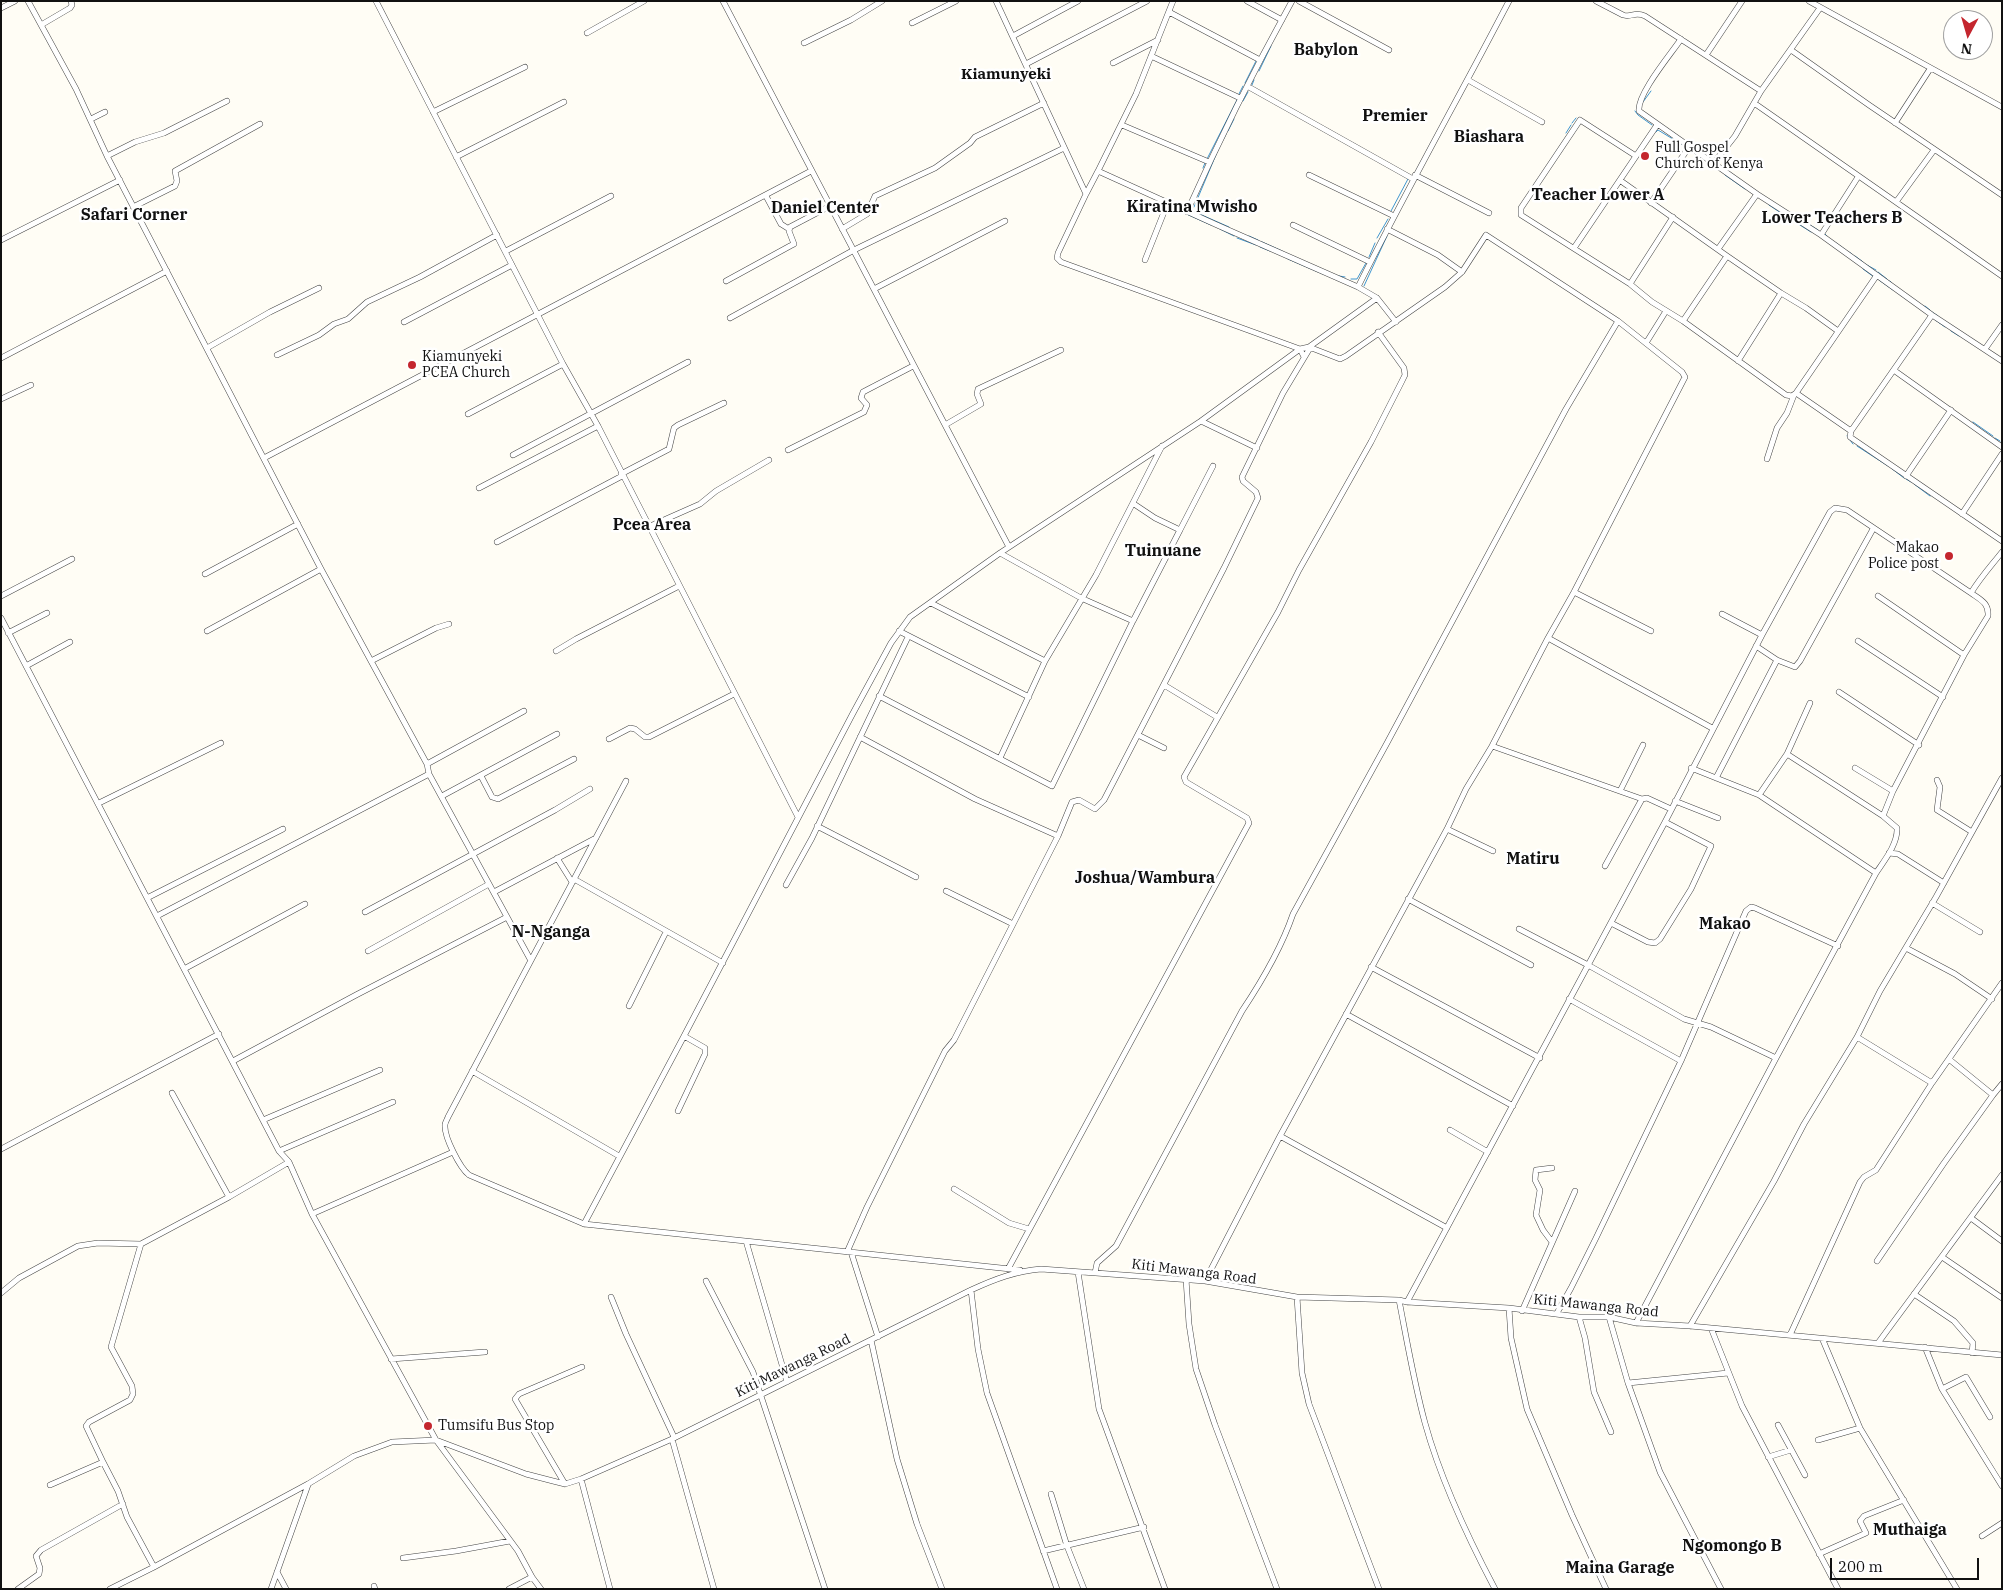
<!DOCTYPE html>
<style>
body{margin:0}
#map{position:relative;width:2003px;height:1590px;overflow:hidden;background:#fffdf5;font-family:"IBM Plex Serif",serif}
canvas{display:block}
.frame{position:absolute;inset:0;border:2px solid #111;pointer-events:none}
.north{position:absolute;left:1943px;top:10px;width:50px;height:50px;box-sizing:border-box;background:#fff;border:1px solid #a0a0a0;border-radius:50%;rotate:186deg;font-size:14px;font-weight:700;line-height:20px;text-align:center;color:#111}
.north::after{content:'';display:block;margin:auto;width:18px;height:22px;background:#c4262e;clip-path:polygon(50% 0,100% 100%,50% 72%,0 100%)}
.scale{position:absolute;left:1830px;top:1558px;width:149px;height:22px;box-sizing:border-box;border:2px solid #111;border-top:0;padding-left:6px;font-size:15px;line-height:18px;white-space:nowrap;color:#111;-webkit-text-stroke:4px #fff;paint-order:stroke}
</style>
<div id="map">
<canvas width="2003" height="1590"></canvas>
<div class="frame"></div>
<div class="north">N</div>
<div class="scale">200 m</div>
</div>
<script>
const ctx = document.querySelector('canvas').getContext('2d');
ctx.lineJoin = 'round';
function stroke(path, color, width, dash) { ctx.strokeStyle = color; ctx.lineWidth = width; ctx.lineCap = dash ? 'butt' : 'round'; ctx.setLineDash(dash || []); ctx.stroke(path); }
function drawText(font, color, halo, rows, align = 'center') {
  ctx.font = font + ' "IBM Plex Serif",serif'; ctx.lineWidth = 5; ctx.setLineDash([]); ctx.textBaseline = 'middle'; ctx.strokeStyle = halo; ctx.fillStyle = color; for (const [text, x, y, turn = 0] of rows) {
    ctx.save(); ctx.translate(x, y); ctx.rotate((+turn || 0) * Math.PI / 180); ctx.textAlign = isNaN(turn) ? turn : align; if (halo) ctx.strokeText(text, 0, 0); ctx.fillText(text, 0, 0); ctx.restore();
  }
}
stroke(new Path2D(`
 M 1259,71 L 1271,46
 M 1245,83 L 1256,61
 M 1252,85 L 1254,80
 M 1239,94 L 1243,86
 M 1243,101 L 1248,92
 M 1643,102 L 1651,91
 M 1635,111 L 1638,115 L 1652,125
 M 1572,123 L 1576,118
 M 1228,131 L 1234,119
 M 1656,132 L 1658,130 L 1686,147
 M 1566,133 L 1571,125
 M 1223,140 L 1226,134
 M 1690,150 L 1704,160
 M 1701,152 L 1708,157
 M 1207,159 L 1237,100
 M 1709,163 L 1721,171
 M 1203,168 L 1205,163
 M 1725,175 L 1745,189
 M 1769,205 L 1781,213
 M 1194,207 L 1218,150
 M 1391,211 L 1408,179
 M 1182,212 L 1211,225
 M 1195,212 L 1229,227
 M 1792,220 L 1811,232
 M 1810,225 L 1818,230
 M 1220,229 L 1234,236
 M 1825,234 L 1828,237
 M 1249,236 L 1258,240
 M 1237,238 L 1256,245
 M 1377,238 L 1388,219
 M 1262,242 L 1282,251
 M 1836,243 L 1847,251
 M 1260,247 L 1270,251
 M 1849,252 L 1853,255
 M 1855,256 L 1863,262
 M 1369,257 L 1375,243
 M 1288,259 L 1323,274
 M 1865,264 L 1876,270
 M 1863,269 L 1874,277
 M 1878,272 L 1887,279
 M 1339,276 L 1345,277
 M 1351,279 L 1357,279 L 1366,263
 M 1879,280 L 1893,290
 M 1890,281 L 1894,285
 M 1364,286 L 1387,236
 M 1899,294 L 1906,299
 M 1925,306 L 1930,310
 M 1932,312 L 1938,316
 M 1934,319 L 1945,327
 M 1951,331 L 1959,336
 M 1973,422 L 1993,436
 M 1847,436 L 1853,444
 M 1995,438 L 2000,441
 M 1857,446 L 1888,466
 M 1891,468 L 1904,478
 M 1906,479 L 1911,482
 M 1914,484 L 1930,496`), '#3f96cf', 1);
const street = new Path2D(`
 M 28,1 L 76,89 L 107,156 L 321,569 L 427,764 L 429,774 L 530,959
 M 376,1 L 563,364 L 598,426 L 798,817
 M 723,1 L 1009,547
 M 996,1 L 1086,194
 M 1247,1 L 1282,20
 M 1299,1 L 1389,50
 M 1596,1 L 1623,15 C 1632,18 1634,11 1645,16 L 1761,91
 M 1809,1 L 2002,107
 M 1,8 L 15,1
 M 1169,12 L 1260,60
 M 912,23 L 956,1
 M 41,25 L 70,8 L 72,5 L 71,1
 M 587,33 L 644,1
 M 1013,36 L 1078,1
 M 1681,39 C 1671,54 1637,94 1639,111 L 1757,194 L 1821,235 L 1932,315 L 2002,361
 M 804,43 L 851,20 L 882,1
 M 1791,50 L 1869,105 L 2002,195
 M 1706,55 L 1742,1
 M 1151,56 L 1240,98
 M 1113,63 L 1158,40
 M 1026,64 L 1147,1
 M 1468,80 L 1542,122
 M 1247,86 L 1413,179
 M 1754,103 L 2002,276
 M 433,112 L 525,67
 M 91,119 L 105,112
 M 1895,123 L 1930,69
 M 1122,125 L 1209,162
 M 107,156 L 135,142 L 164,133 L 227,101
 M 1636,156 L 1580,120 L 1521,208 L 1521,215 L 1630,284 L 1652,302 L 1683,321 L 1786,395 L 1792,396 L 1796,393 L 1877,275
 M 456,157 L 564,102
 M 1713,164 L 1735,136 L 1761,91 L 1820,8
 M 1098,171 L 1136,94 L 1173,1
 M 1309,175 L 1394,216
 M 1415,175 L 1489,213
 M 1621,181 L 1727,256 L 1781,293 L 1806,308 L 1838,331
 M 766,196 L 781,224 L 789,229
 M 1896,202 L 1934,150
 M 1651,203 L 1689,147
 M 133,207 L 175,186 L 177,181 L 175,171 L 260,124
 M 1187,212 C 1219,140 1254,70 1292,1
 M 1293,225 L 1370,262
 M 842,229 L 867,214 L 875,196 L 935,168 L 970,143 L 975,137 L 1044,103
 M 1387,229 L 1438,255 L 1462,272
 M 1821,235 L 1858,177
 M 1,240 L 120,180
 M 1574,248 L 1657,125
 M 1718,249 L 1757,194
 M 506,251 L 611,196
 M 1145,260 L 1168,202
 M 726,281 L 790,246 L 794,244 L 789,231 L 790,227 L 830,206
 M 1630,284 L 1673,217
 M 1358,287 C 1406,191 1459,97 1509,1
 M 874,289 L 1005,221
 M 1932,315 L 1851,431 L 1850,437 L 2002,541
 M 730,318 L 854,250 L 1064,148
 M 1683,321 L 1727,256
 M 404,322 L 512,265
 M 1646,343 L 1666,311
 M 207,348 L 270,312 L 319,288
 M 1985,349 L 2002,325
 M 277,355 L 319,335 L 334,324 L 348,319 L 367,302 L 420,277 L 497,235
 M 1304,357 L 1300,349 L 1061,262 L 1057,258 L 1058,253 L 1086,194 L 1098,171 L 1217,225 L 1358,287 L 1377,298 L 1396,322
 M 1,358 L 167,271
 M 1738,361 L 1781,293
 M 1895,371 L 2002,447
 M 1796,393 L 1851,431
 M 1,399 L 31,385
 M 468,414 L 563,364
 M 1201,421 L 1257,448
 M 945,425 L 981,404 L 977,394 L 978,389 L 1061,350
 M 788,450 L 864,412 L 867,405 L 861,398 L 863,392 L 913,366
 M 513,455 L 688,362
 M 264,458 L 811,171
 M 1767,459 L 1777,428 L 1787,413 L 1794,395
 M 621,474 L 669,449 L 674,428 L 678,425 L 724,403
 M 1906,476 L 1951,410
 M 479,488 L 598,426
 M 1962,514 L 2002,454
 M 648,527 L 700,504 L 716,491 L 769,460
 M 1180,530 L 1213,466
 M 497,542 L 622,476
 M 1000,553 L 1081,598 L 1133,621 L 1180,530 L 1155,518 L 1134,504
 M 205,574 L 298,524
 M 1574,592 L 1651,631
 M 1971,593 C 1980,578 1991,566 2002,552
 M 1,596 L 72,559
 M 1878,596 L 1964,655
 M 931,603 L 1045,661
 M 1722,614 L 1762,635
 M 1,618 L 279,1151 L 289,1162 L 312,1214 L 436,1440 L 518,1551 L 532,1577 L 541,1589
 M 207,631 L 321,569
 M 899,631 L 1029,697
 M 8,633 L 47,613
 M 1548,638 L 1712,728
 M 1858,641 L 1943,697
 M 1756,646 L 1777,660 L 1795,667 L 1800,661 L 1873,529
 M 556,651 L 576,639 L 679,586
 M 371,661 L 436,628 L 449,624
 M 26,666 L 70,642
 M 1164,685 L 1217,717
 M 1839,692 L 1919,745
 M 879,696 L 1052,786 L 1133,621
 M 1138,735 L 1164,748
 M 860,737 L 975,799 L 1058,836
 M 609,739 L 630,728 L 635,729 L 645,737 L 649,737 L 734,694
 M 1492,746 L 1642,799
 M 1000,758 L 1045,661 L 1096,575 L 1162,446
 M 427,764 L 524,711
 M 1691,768 L 1759,795 L 1876,873
 M 1855,768 L 1893,791
 M 481,776 L 492,797 L 498,799 L 574,759
 M 1716,778 L 1777,660
 M 1937,780 L 1940,787 L 1937,810 L 1972,832
 M 626,781 L 448,1117 C 447,1120 445,1122 445,1125 C 444,1137 460,1168 469,1175 L 584,1224 L 1020,1270
 M 1620,791 L 1643,745
 M 1759,795 L 1787,754 L 1810,703
 M 442,796 L 557,734
 M 1675,801 L 1718,818
 M 99,803 L 221,743
 M 817,826 L 916,877
 M 1447,829 L 1493,851
 M 1889,853 L 1898,854 L 1944,883
 M 557,858 L 572,882
 M 1605,866 L 1642,799 L 1647,798 L 1671,809
 M 574,879 L 723,963
 M 786,885 L 812,838 L 908,637
 M 946,891 L 1013,924
 M 494,892 L 596,838
 M 147,898 L 283,829
 M 1408,899 L 1531,965
 M 1932,903 L 1980,932
 M 365,912 L 555,810 L 590,789
 M 157,916 L 429,774
 M 1611,923 L 1648,942 L 1655,943 L 1660,939 L 1691,889 L 1711,846 L 1665,822
 M 1519,929 L 1588,965 L 1684,1019 L 1711,1027 L 1776,1058
 M 1906,948 L 1955,974 L 1992,999
 M 368,951 L 489,884
 M 1371,967 L 1540,1058
 M 184,969 L 305,904
 M 1569,999 L 1681,1061
 M 629,1006 L 666,932
 M 1346,1014 L 1513,1106
 M 1857,1037 L 1932,1083
 M 1950,1060 L 1993,1095 L 2002,1084
 M 233,1061 L 356,995 L 507,917
 M 472,1071 L 619,1156
 M 172,1093 L 229,1197
 M 678,1111 L 705,1054 L 705,1048 L 684,1036
 M 263,1120 L 380,1070
 M 1450,1130 L 1488,1152
 M 1280,1136 L 1447,1228
 M 1,1149 L 219,1034
 M 279,1151 L 393,1102
 M 954,1189 L 1009,1223 L 1029,1229
 M 312,1214 L 453,1152
 M 1971,1218 L 2002,1241
 M 584,1224 L 684,1036 L 852,715 L 891,643 L 910,617 L 1000,553 L 1201,421 L 1300,349 L 1309,347 L 1377,298
 M 746,1241 L 787,1382
 M 1552,1242 L 1543,1230 L 1536,1215 L 1540,1190 L 1535,1180 L 1536,1170 L 1552,1168
 M 847,1252 L 867,1207 L 945,1051 L 954,1040 L 1058,836 L 1072,802 L 1079,800 L 1095,809 L 1104,800 L 1224,568 L 1258,498 L 1256,492 L 1243,481 L 1242,477 L 1283,393 L 1310,348
 M 851,1252 L 878,1337
 M 1942,1257 L 2002,1298
 M 1877,1261 L 1944,1163 L 1993,1095
 M 1008,1269 L 1249,823 L 1247,818 L 1186,782 L 1184,777 L 1278,612 L 1299,570 L 1371,442 L 1401,383 L 1405,375 L 1404,368 L 1378,332
 M 1078,1272 L 1099,1409 L 1165,1589
 M 1095,1273 L 1097,1263 L 1116,1246 L 1242,1011 C 1262,981 1281,949 1293,914 L 1387,743 L 1566,409 L 1618,321
 M 1186,1279 L 1189,1324 L 1196,1369 L 1215,1425 L 1277,1589
 M 706,1281 L 753,1372 L 825,1589
 M 1205,1281 L 1280,1136 L 1447,829 L 1466,789 L 1492,746 L 1548,638 L 1574,592 L 1685,377 L 1682,372 L 1618,321 L 1486,235 L 1462,272 L 1445,287 L 1346,356 L 1340,359 L 1309,347
 M 971,1290 L 978,1349 L 987,1393 L 1057,1589
 M 1,1293 L 19,1278 L 78,1246 L 98,1243 L 141,1244 L 229,1197 L 289,1162
 M 1914,1294 L 1954,1321 L 1973,1343 L 1972,1353
 M 611,1297 L 626,1334 L 674,1437
 M 1297,1297 L 1302,1373 L 1309,1404 L 1379,1589
 M 1399,1300 C 1407,1341 1414,1383 1425,1423 C 1441,1481 1467,1536 1495,1589
 M 1407,1302 L 1665,822 L 1762,635 L 1830,512 L 1835,508 L 1847,510 L 1971,593 C 1981,600 1989,603 1988,616 L 1964,655 L 1893,791 L 1883,816
 M 1509,1308 L 1511,1338 L 1527,1409 L 1572,1515 L 1606,1589
 M 1522,1311 L 1575,1191
 M 1557,1313 L 1571,1288 L 1596,1238 L 1681,1061 L 1746,911 L 1751,907 L 1755,908 L 1838,946
 M 1579,1317 L 1585,1338 L 1594,1392 L 1611,1432
 M 1609,1317 L 1628,1383 L 1660,1472 L 1721,1589
 M 1636,1323 L 1776,1058 L 1876,873 C 1884,861 1898,844 1897,828 L 1883,816 L 1787,754
 M 1690,1326 L 1774,1181 L 1804,1124 L 1857,1037 L 1880,991 L 1936,897 L 2002,778
 M 1711,1328 L 1742,1406 L 1838,1589
 M 1790,1335 L 1860,1182 L 1864,1177 L 1876,1170 L 1932,1083 L 2002,983
 M 1822,1338 L 1860,1428 L 1957,1589
 M 871,1340 L 897,1459 L 917,1524 L 942,1589
 M 1878,1343 L 2002,1175
 M 1925,1347 L 1942,1389 L 2002,1486
 M 391,1359 L 485,1352
 M 1628,1383 L 1728,1373
 M 1942,1389 L 1966,1377 L 1990,1417
 M 1778,1425 L 1805,1475
 M 672,1439 L 714,1589
 M 1818,1440 L 1860,1428
 M 1768,1457 L 1791,1450
 M 103,1462 L 86,1426 L 89,1422 L 130,1400 L 133,1394 L 132,1386 L 111,1347 L 141,1244
 M 581,1479 L 610,1589
 M 565,1484 L 515,1399 L 519,1394 L 582,1367
 M 50,1485 L 103,1462 L 118,1491 L 127,1517 L 154,1567
 M 1051,1494 L 1067,1546 L 1084,1589
 M 1982,1536 L 2002,1523
 M 1043,1551 L 1144,1527
 M 1819,1554 L 1866,1533 L 1860,1521 L 1864,1516 L 1904,1500
 M 403,1558 L 456,1551 L 510,1541
 M 277,1572 L 286,1589
 M 374,1586 L 375,1589
 M 18,1589 L 39,1574 L 40,1568 L 36,1556 L 41,1550 L 123,1504
 M 110,1589 L 154,1567 L 308,1484 L 354,1456 L 392,1442 L 436,1440 L 526,1474 L 553,1481 L 565,1484 L 581,1479 L 672,1439 L 971,1290 C 995,1279 1016,1271 1041,1269 L 1205,1281 L 1297,1297 L 1399,1300 L 1407,1302 L 1509,1308 L 1579,1317 L 1609,1317 L 1636,1323 L 1690,1326 L 2002,1355
 M 271,1589 L 308,1485
 M 509,1589 L 532,1577`);
stroke(street, '#444', 6);
stroke(street, '#fff', 5);
for (const [x, y, r, color] of [
 [1645,156,5,"#c4262e"],
 [412,365,5,"#c4262e"],
 [1949,556,5,"#c4262e"],
 [428,1426,5,"#c4262e"]
]) { const dot = new Path2D(); dot.arc(x, y, r, 0, 2 * Math.PI); ctx.fillStyle = color; ctx.fill(dot); stroke(dot, '#fff', 2); }
drawText('14px', '#111', '#fff', [
 ["Full Gospel",1655,148],
 ["Church of Kenya",1655,164],
 ["Kiamunyeki",422,357],
 ["PCEA Church",422,373],
 ["Makao",1939,548,"right"],
 ["Police post",1939,564,"right"],
 ["Tumsifu Bus Stop",438,1426]
], 'left');
drawText('14px', '#111', '#fff', [
 ["Kiti Mawanga Road",1194,1272,7],
 ["Kiti Mawanga Road",1596,1306,6],
 ["Kiti Mawanga Road",793,1366,-26]
]);
drawText('bold 15px', '#111', '#fff', [
 ["Kiamunyeki",1006,75]
]);
drawText('bold 16px', '#111', '#fff', [
 ["Babylon",1326,50],
 ["Premier",1395,116],
 ["Biashara",1489,137],
 ["Teacher Lower A",1598,195],
 ["Kiratina Mwisho",1192,207],
 ["Daniel Center",825,208],
 ["Safari Corner",134,215],
 ["Lower Teachers B",1832,218],
 ["Pcea Area",652,525],
 ["Tuinuane",1163,551],
 ["Matiru",1533,859],
 ["Joshua/Wambura",1145,878],
 ["Makao",1725,924],
 ["N-Nganga",551,932],
 ["Muthaiga",1910,1530],
 ["Ngomongo B",1732,1546],
 ["Maina Garage",1620,1568]
]);
</script>
